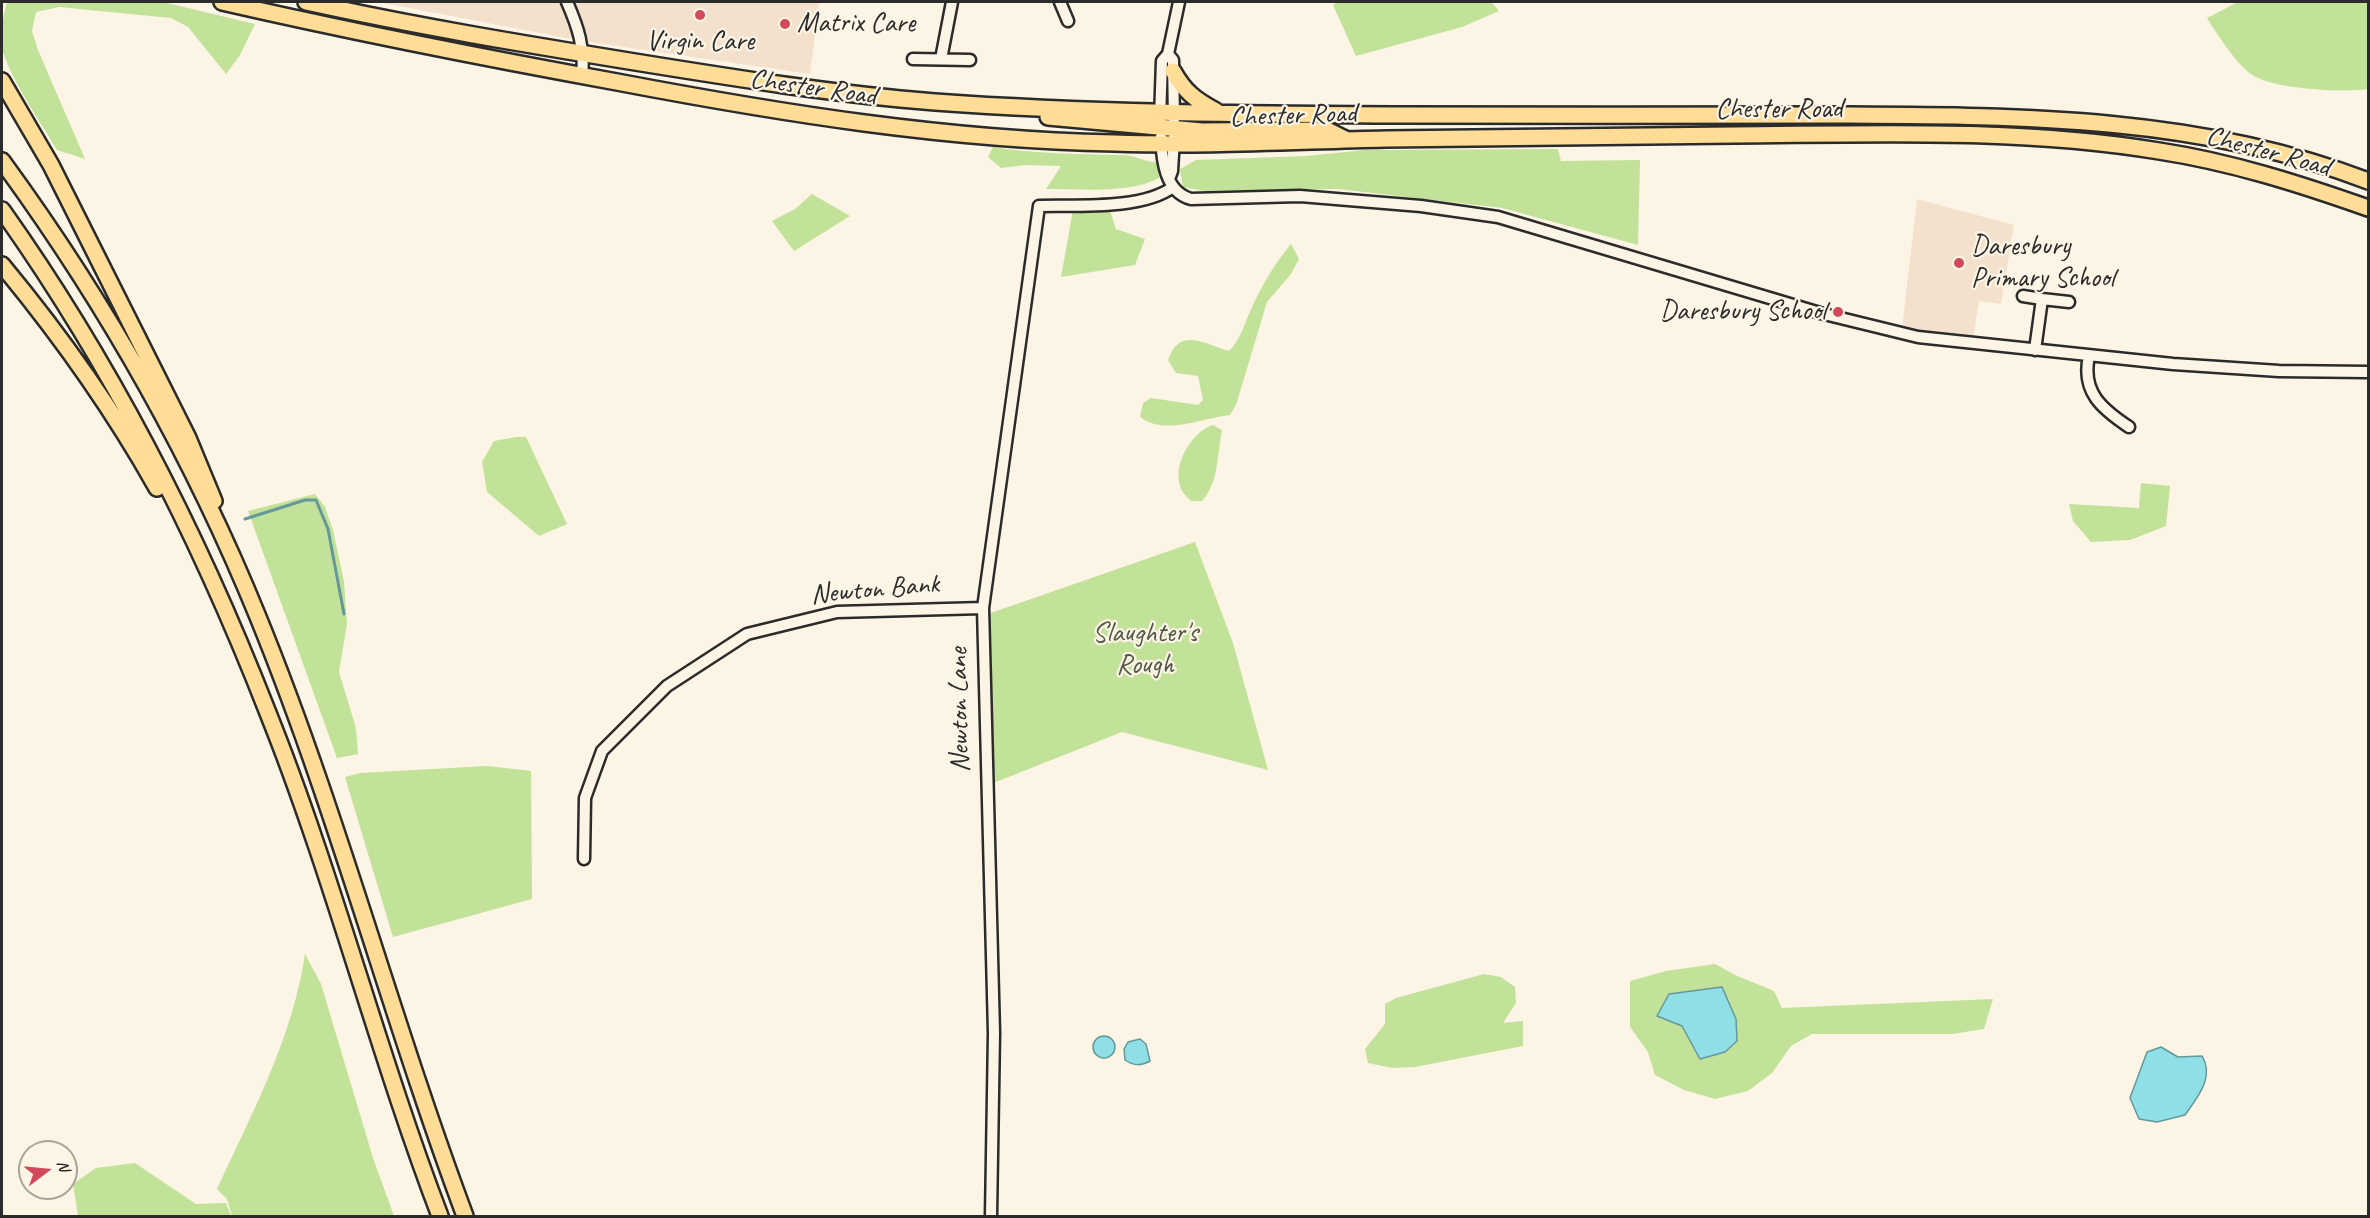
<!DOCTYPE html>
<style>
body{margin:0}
#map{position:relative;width:2370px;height:1218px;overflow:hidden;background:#fcf5e5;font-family:Caveat,sans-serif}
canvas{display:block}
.frame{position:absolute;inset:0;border:3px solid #2b2b2b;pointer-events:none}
.north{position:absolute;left:18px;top:1140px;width:60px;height:60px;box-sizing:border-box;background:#fcf5e5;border:2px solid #a8a49b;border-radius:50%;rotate:74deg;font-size:16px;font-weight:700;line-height:24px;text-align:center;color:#2b2b2b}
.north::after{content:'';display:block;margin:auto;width:21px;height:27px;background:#d1495b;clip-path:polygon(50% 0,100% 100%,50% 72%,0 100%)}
</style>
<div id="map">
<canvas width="2370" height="1218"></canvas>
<div class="frame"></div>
<div class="north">N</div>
</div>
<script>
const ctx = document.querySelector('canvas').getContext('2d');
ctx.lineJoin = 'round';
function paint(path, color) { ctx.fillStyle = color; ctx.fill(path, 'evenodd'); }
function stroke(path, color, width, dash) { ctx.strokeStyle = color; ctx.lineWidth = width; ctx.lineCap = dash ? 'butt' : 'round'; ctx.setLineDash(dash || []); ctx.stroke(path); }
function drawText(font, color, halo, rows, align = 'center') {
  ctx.font = font + ' Caveat,sans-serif'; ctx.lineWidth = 4.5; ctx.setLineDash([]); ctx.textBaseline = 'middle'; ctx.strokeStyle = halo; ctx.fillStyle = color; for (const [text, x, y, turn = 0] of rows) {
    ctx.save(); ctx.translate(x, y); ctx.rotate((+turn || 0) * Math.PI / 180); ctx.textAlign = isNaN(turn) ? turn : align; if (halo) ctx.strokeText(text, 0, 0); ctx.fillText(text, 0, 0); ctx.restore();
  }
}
paint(new Path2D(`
 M 378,2 L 819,2 L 810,74 L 582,41 Z
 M 1917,199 L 2014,225 L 2001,304 L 1979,301 L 1973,339 L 1902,329 Z`), '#f4e1cd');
paint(new Path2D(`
 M 7,2 L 163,2 L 255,24 L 240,55 L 226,74 L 188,27 L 171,18 L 59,7 L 36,12 L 32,31 L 38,50 L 85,159 L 57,150 C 40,121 10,79 2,48 C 0,33 3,16 7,2 Z
 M 1337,2 L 1491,2 L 1499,11 L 1462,27 L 1356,56 L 1333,5 Z
 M 2238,2 L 2368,2 L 2368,89 C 2343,93 2276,89 2254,76 C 2238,67 2217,34 2207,18 Z
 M 993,147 C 1035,154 1080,154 1123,155 C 1135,155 1145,163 1158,162 L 1159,178 C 1130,194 1080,189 1046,189 L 1061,166 L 1026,165 L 1001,168 L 988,157 Z
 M 1558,149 L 1561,161 L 1640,160 L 1638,245 L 1502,208 L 1338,189 L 1204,191 L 1183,187 L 1180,169 L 1196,160 L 1306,156 L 1365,150 Z
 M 812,194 L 850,216 L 794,251 L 772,221 L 795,209 Z
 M 1073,210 L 1110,210 L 1116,229 L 1145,239 L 1135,265 L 1061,277 Z
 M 1291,244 L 1299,259 L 1291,274 L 1267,302 L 1236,405 L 1230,415 C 1202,418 1165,436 1140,417 L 1143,403 L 1151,398 L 1198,405 L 1203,400 L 1198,376 L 1176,373 L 1168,360 C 1180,326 1204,344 1229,351 C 1242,338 1245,321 1253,305 C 1263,283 1276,262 1291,244 Z
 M 1213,425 L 1222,430 C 1217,454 1219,483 1202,501 L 1191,501 C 1187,497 1181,491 1180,486 C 1173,464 1192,431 1213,425 Z
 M 516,437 L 526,437 L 567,524 L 539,536 L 487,492 L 482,462 L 494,441 Z
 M 2141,483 L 2170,486 L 2166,526 L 2130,540 L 2091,542 L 2073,521 L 2069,504 L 2139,508 Z
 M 315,494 L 325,507 L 333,530 L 344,582 L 347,624 L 339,672 L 356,728 L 358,754 L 337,758 L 248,511 Z
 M 1195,542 L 1233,643 L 1268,770 L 1122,732 L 991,784 L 985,615 Z
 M 487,766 L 531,771 L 532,899 L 393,937 L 345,777 L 360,773 Z
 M 305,954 L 321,984 L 373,1158 L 394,1216 L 232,1216 L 227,1199 L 217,1189 C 252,1113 293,1037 305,954 Z
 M 1715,964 L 1735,975 L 1774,991 L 1782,1008 L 1993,999 L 1984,1029 L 1952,1034 L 1812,1034 L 1791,1046 L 1772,1073 L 1748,1091 L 1715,1099 L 1684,1090 L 1655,1075 L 1648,1052 L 1630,1027 L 1630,981 L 1666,971 Z
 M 1484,974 L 1501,977 L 1515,987 L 1516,1003 L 1503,1023 L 1523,1021 L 1523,1046 L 1415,1067 L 1392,1068 L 1368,1063 L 1365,1049 L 1385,1024 L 1385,1004 L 1396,998 Z
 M 135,1163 L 196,1204 L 226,1203 L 231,1216 L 78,1216 L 73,1184 L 96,1168 Z`), '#c2e199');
const water = new Path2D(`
 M 1722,987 L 1736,1019 L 1737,1041 L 1725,1052 L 1700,1059 L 1682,1026 L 1657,1016 L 1669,994 Z
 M1093 1047a11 11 0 1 1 22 0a11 11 0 1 1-22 0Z
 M 1140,1039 L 1146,1044 L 1150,1061 C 1141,1066 1134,1066 1125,1060 L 1124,1049 L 1128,1042 Z
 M 2161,1047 L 2178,1057 L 2202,1056 C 2215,1077 2197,1098 2185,1115 L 2157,1122 L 2139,1119 L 2130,1098 L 2147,1052 Z`);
paint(water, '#8ee0e6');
stroke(water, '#66989b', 1.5);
stroke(new Path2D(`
 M 245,519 L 305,500 L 316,500 L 328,529 L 344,614`), '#66989b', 3);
const minor = new Path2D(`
 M 567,2 C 578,27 585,48 582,76
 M 1060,2 L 1068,21
 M 1168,54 L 1173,60 L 1174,119
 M 913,59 L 970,60
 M 941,59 L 952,2
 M 1160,119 L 1162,61 L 1168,54 L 1179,2
 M 1161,137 C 1162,160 1165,192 1191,199 L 1300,196 L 1421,206 L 1498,217 L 1820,313 L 1918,337 L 2173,364 L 2279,371 L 2368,372
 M 1169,179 L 1172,171 L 1174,138
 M 2023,296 L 2042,299
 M 2035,350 L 2042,299 L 2069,302
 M 2089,356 C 2081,392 2102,409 2129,427
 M 584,859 L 585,798 L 602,751 L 667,686 L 747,634 L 837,612 L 983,608
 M 991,1216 L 994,1033 L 983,608 L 1039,206 C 1077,205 1142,210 1173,187`);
const highway = new Path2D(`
 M 222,2 C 353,32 485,58 617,82 C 780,113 948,140 1114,143 C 1205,146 1295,141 1386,139 C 1502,137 1619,137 1735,135 C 1875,134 2019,128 2159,151 C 2231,162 2300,184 2368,208
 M 306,2 C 415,26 524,44 635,62 C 734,78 834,94 935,102 C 1087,113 1241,114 1394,115 C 1540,116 1687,115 1833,115 C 2014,116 2197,115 2368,181
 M 1173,71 C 1184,91 1195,100 1216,111
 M 2,81 L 51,165 L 188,438 L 214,501
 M 1048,117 L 1202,131 L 1327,130 L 1345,139
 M 2,161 C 105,302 192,455 258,617 C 338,813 391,1018 465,1216
 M 2,210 C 112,365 199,536 268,713 C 334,878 377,1051 440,1216
 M 2,265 C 60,335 112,408 157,488`);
stroke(minor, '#2b2b2b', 15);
stroke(highway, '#2b2b2b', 20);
stroke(minor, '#fcf5e5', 10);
stroke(highway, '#ffdd96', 15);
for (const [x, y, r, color] of [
 [700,15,6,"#d1495b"],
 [785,24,6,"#d1495b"],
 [1959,263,6,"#d1495b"],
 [1838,312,6,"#d1495b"]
]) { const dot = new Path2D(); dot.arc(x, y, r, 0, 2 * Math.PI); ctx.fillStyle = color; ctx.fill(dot); stroke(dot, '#fcf5e5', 2); }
drawText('28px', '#2b2b2b', '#fcf5e5', [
 ["Matrix Care",797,24],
 ["Virgin Care",700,42,"center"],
 ["Daresbury",1971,247],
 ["Primary School",1971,279],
 ["Daresbury School",1826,312,"right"]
], 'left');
drawText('28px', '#2b2b2b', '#fcf5e5', [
 ["Chester Road",813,88,8],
 ["Chester Road",1779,110],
 ["Chester Road",1293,116,-2],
 ["Chester Road",2268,152,15],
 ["Newton Bank",875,590,-5],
 ["Newton Lane",960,710,-91]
]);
drawText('28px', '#515846', '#fcf5e5', [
 ["Slaughter's",1145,634],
 ["Rough",1145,666]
]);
</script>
